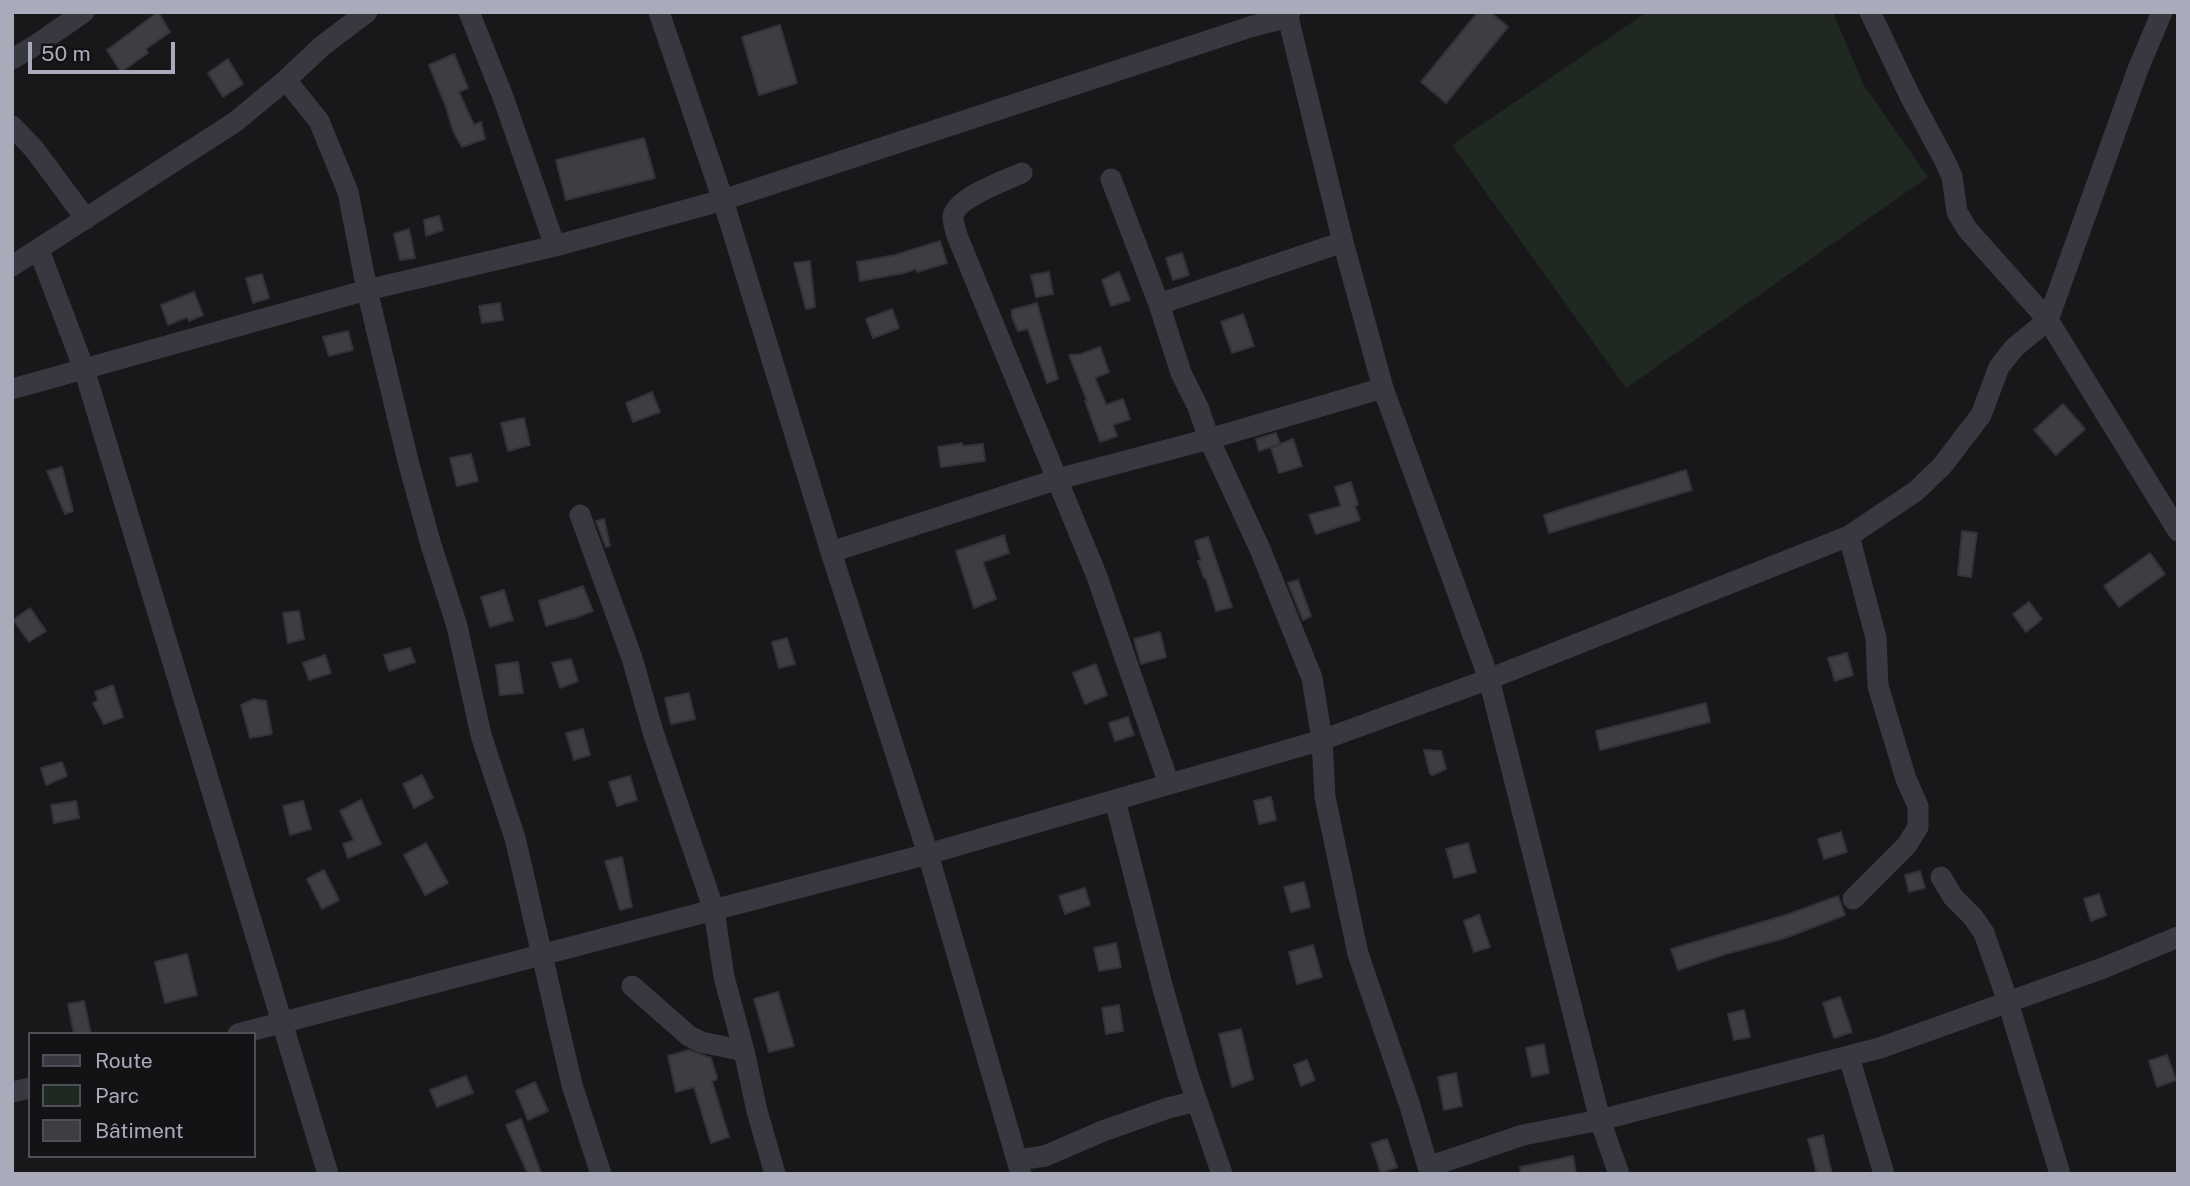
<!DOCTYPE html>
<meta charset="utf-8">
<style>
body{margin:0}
#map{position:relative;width:2190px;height:1186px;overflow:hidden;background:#18181a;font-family:"Public Sans",sans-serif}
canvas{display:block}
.frame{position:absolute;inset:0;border:14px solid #a9abbb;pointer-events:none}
.legend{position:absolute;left:28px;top:1032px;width:228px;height:126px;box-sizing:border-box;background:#131315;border:2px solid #4f5057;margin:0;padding:9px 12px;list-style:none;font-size:21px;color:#a9abbb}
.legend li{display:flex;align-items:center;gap:14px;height:35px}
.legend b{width:35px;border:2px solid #4f5057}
.scale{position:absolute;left:28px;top:42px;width:147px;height:32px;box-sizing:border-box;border:4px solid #a9abbb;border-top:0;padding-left:9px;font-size:21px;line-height:24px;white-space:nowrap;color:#a9abbb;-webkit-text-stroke:5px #131315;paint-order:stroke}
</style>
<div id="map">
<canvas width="2190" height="1186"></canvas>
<div class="frame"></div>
<ul class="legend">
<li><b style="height:9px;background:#383840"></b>Route</li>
<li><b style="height:19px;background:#1f2922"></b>Parc</li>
<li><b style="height:19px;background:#3d3d42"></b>Bâtiment</li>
</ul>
<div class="scale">50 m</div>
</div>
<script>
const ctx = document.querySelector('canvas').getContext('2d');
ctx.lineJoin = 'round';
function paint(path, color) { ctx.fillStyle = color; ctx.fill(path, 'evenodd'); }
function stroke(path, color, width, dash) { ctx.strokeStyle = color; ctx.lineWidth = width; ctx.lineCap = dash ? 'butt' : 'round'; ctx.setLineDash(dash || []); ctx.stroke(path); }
paint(new Path2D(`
 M 1647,12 L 1833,12 L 1863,84 L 1928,177 L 1626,388 L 1452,145 Z`), '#1f2922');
const building = new Path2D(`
 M 158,12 L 170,32 L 146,49 L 148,53 L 121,72 L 107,50 Z
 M 1478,12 L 1490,12 L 1508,27 L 1446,103 L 1421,82 Z
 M 780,25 L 797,83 L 759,95 L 742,37 Z
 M 454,54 L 468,88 L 459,92 L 474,125 L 481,122 L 485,139 L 462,147 L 453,131 L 446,107 L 429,65 Z
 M 228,59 L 243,84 L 223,97 L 208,73 Z
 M 644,138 L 655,178 L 566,200 L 556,160 Z
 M 439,216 L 443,230 L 426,236 L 424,220 Z
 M 409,229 L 415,258 L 400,260 L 394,234 Z
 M 940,241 L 947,263 L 917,272 L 916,269 L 904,273 L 860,281 L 857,262 L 895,255 Z
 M 1182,253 L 1189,275 L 1173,280 L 1166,258 Z
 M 810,261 L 815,307 L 806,309 L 794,263 Z
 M 1049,272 L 1053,294 L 1036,297 L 1031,275 Z
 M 1119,272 L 1130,300 L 1111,306 L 1102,280 Z
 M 262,274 L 269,298 L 253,303 L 246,278 Z
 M 194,292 L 203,315 L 189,321 L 187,317 L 168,325 L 161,305 Z
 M 500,303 L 503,320 L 482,323 L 479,306 Z
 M 1037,303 L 1058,379 L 1047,383 L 1028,329 L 1018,331 L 1012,317 L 1012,310 Z
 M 892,309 L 899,328 L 873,338 L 866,319 Z
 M 1243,314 L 1254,346 L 1232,353 L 1221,322 Z
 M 348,331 L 353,350 L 329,356 L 323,337 Z
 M 1100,347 L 1109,372 L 1095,378 L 1106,405 L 1123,399 L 1130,419 L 1113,425 L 1117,436 L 1100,442 L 1085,401 L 1087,401 L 1069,355 L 1081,354 Z
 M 652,392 L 660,412 L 633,422 L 626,403 Z
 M 2063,404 L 2085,429 L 2056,455 L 2034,430 Z
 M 524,418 L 530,445 L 508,451 L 501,423 Z
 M 1276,433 L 1280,444 L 1259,451 L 1256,439 Z
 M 1293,439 L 1302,466 L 1279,473 L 1271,448 Z
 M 962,443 L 963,446 L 983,444 L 985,461 L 941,467 L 938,447 Z
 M 471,454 L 478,481 L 457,486 L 450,458 Z
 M 62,467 L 73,511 L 65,514 L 47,471 Z
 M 1686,470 L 1692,490 L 1549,533 L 1544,515 Z
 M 1351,482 L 1358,505 L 1355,506 L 1360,520 L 1316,534 L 1309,515 L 1341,506 L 1335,487 Z
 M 604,519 L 610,546 L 606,547 L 596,521 Z
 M 1962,531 L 1977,533 L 1971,577 L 1958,575 Z
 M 1004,535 L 1009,553 L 983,562 L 996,599 L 974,608 L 956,551 Z
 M 1208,537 L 1232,607 L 1216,611 L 1206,578 L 1204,578 L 1198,561 L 1201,560 L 1195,541 Z
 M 2150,553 L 2165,574 L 2119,607 L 2104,586 Z
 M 1298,580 L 1311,616 L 1303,620 L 1288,583 Z
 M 583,586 L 593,611 L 572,619 L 572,618 L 546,626 L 539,601 Z
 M 504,590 L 513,620 L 490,627 L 481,597 Z
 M 2029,602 L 2042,619 L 2026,632 L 2013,614 Z
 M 30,608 L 46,631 L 29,642 L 13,620 Z
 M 299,611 L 304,639 L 288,643 L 283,613 Z
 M 1160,632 L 1166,657 L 1141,664 L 1134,639 Z
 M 787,638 L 795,664 L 779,668 L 772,642 Z
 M 410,648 L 415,662 L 389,671 L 384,655 Z
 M 1847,653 L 1853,675 L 1835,681 L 1828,658 Z
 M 325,655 L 331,673 L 309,680 L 303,663 Z
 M 571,659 L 578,681 L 560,688 L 552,663 Z
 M 518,662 L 523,693 L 500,695 L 496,665 Z
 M 1096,664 L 1107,695 L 1085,704 L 1073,673 Z
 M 113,685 L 123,717 L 104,724 L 93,703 L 98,700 L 95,692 Z
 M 689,693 L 695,719 L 671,724 L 665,698 Z
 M 254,699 L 266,701 L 272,734 L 250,738 L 241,705 Z
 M 1706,703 L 1710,722 L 1600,750 L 1596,731 Z
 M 1128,717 L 1134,735 L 1115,741 L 1109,723 Z
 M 583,729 L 590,755 L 574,760 L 566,733 Z
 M 1424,750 L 1441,751 L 1446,769 L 1433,775 L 1430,774 Z
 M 62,762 L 67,776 L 46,785 L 41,768 Z
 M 422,775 L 433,798 L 414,808 L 403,784 Z
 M 630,776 L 637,800 L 617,806 L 609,782 Z
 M 1271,797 L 1276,820 L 1259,824 L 1254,801 Z
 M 361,800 L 381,844 L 348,858 L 343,844 L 354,840 L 340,811 Z
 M 76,801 L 79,818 L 54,823 L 51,805 Z
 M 303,801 L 311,829 L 290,835 L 283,806 Z
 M 1841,832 L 1847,852 L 1824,859 L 1818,839 Z
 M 426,843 L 448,883 L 425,895 L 404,855 Z
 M 1468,843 L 1476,872 L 1454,878 L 1446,849 Z
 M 622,857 L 632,907 L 620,910 L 605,861 Z
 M 324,870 L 339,900 L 322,909 L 307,879 Z
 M 1920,871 L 1925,888 L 1909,892 L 1905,875 Z
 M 1304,882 L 1310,907 L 1291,912 L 1284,887 Z
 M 1085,888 L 1090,905 L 1065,914 L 1059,896 Z
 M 2099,894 L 2106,915 L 2091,921 L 2084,899 Z
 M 1838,896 L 1845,915 L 1785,938 L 1726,954 L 1678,970 L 1671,949 L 1786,915 Z
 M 1479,915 L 1490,947 L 1474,952 L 1464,921 Z
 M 1116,943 L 1121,967 L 1099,971 L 1094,948 Z
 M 1313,945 L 1322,977 L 1297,984 L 1289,952 Z
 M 187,954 L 197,995 L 165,1003 L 155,962 Z
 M 778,992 L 794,1046 L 769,1052 L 754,999 Z
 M 1840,997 L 1852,1032 L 1834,1038 L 1823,1003 Z
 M 84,1001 L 91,1034 L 74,1034 L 68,1004 Z
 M 1119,1005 L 1123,1031 L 1106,1034 L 1102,1008 Z
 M 1744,1010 L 1750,1037 L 1734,1040 L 1728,1014 Z
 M 1241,1029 L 1253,1079 L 1232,1087 L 1219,1034 Z
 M 1544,1044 L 1549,1073 L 1532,1077 L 1526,1048 Z
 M 689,1050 L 711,1058 L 717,1077 L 716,1080 L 712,1081 L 729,1137 L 711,1143 L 694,1087 L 676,1092 L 668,1056 Z
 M 2167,1055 L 2176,1080 L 2157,1087 L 2149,1061 Z
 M 1307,1060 L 1315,1080 L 1301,1086 L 1294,1065 Z
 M 1456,1073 L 1462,1106 L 1444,1110 L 1438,1077 Z
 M 466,1076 L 473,1093 L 437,1107 L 430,1090 Z
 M 535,1082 L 548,1111 L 528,1120 L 516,1091 Z
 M 521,1119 L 541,1173 L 539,1174 L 528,1174 L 506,1125 Z
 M 1823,1135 L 1832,1174 L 1817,1174 L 1808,1139 Z
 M 1387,1139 L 1397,1167 L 1381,1173 L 1371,1144 Z
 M 1573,1156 L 1576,1174 L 1521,1174 L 1520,1167 Z`);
paint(building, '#3d3d42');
stroke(building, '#323237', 2);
stroke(new Path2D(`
 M 469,12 L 503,97 L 555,246
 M 659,12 L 723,200 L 831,552 L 928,854 L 1021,1174
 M 1290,12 L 1288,17 L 1343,242 L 1383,388 L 1489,679 L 1600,1120 L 1619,1174
 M 1870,12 L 1910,96 L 1946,163 L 1952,177 L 1957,212 L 1967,229 L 2048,320 L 2178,531
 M 12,59 L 36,45 L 84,12
 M 286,80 L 319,121 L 348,192 L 367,290 L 408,461 L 431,545 L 457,626 L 481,735 L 515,838 L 572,1085 L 601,1174
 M 12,126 L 34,149 L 86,219
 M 1022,173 C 1006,180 955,198 953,217 C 953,223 956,232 958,238 L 1096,574 L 1169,784
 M 1111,179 L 1159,304 L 1181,373 L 1198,407 L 1209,439 L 1260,549 L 1312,678 L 1322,740 L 1325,797 L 1358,954 L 1410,1106 L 1428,1167 L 1523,1135 L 1600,1120 L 1880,1048 L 2103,968 L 2178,937
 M 39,250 L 84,369 L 328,1174
 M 12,266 L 235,122 L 286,80 L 322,46 L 367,12
 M 1159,304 L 1343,242
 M 12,389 L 367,290 L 555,246 L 723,200 L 1250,27 L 1288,17
 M 580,515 L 632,658 L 653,732 L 714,910 L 724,977 L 744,1051 L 757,1111 L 775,1174
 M 1849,536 L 1876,638 L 1878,686 L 1906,779 L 1918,806 L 1918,827 L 1907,845 L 1853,899
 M 831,552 L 1058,479 L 1209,439 L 1383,388
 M 1115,800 L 1163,989 L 1188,1075 L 1222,1174
 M 1941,877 L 1953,897 L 1973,917 L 1984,933 L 2008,1002 L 2060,1174
 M 632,986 L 689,1036 L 701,1042 L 744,1051
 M 238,1034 L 928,854 L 1322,740 L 1489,679 L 1849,536 L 1916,491 L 1942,466 L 1981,415 L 1999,367 L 2014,348 L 2048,320 L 2138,69 L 2162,12
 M 1849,1057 L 1884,1174
 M 12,1092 L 30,1088
 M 1018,1160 L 1045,1156 L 1103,1131 L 1168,1108 L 1197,1101`), '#383840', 21);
</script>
